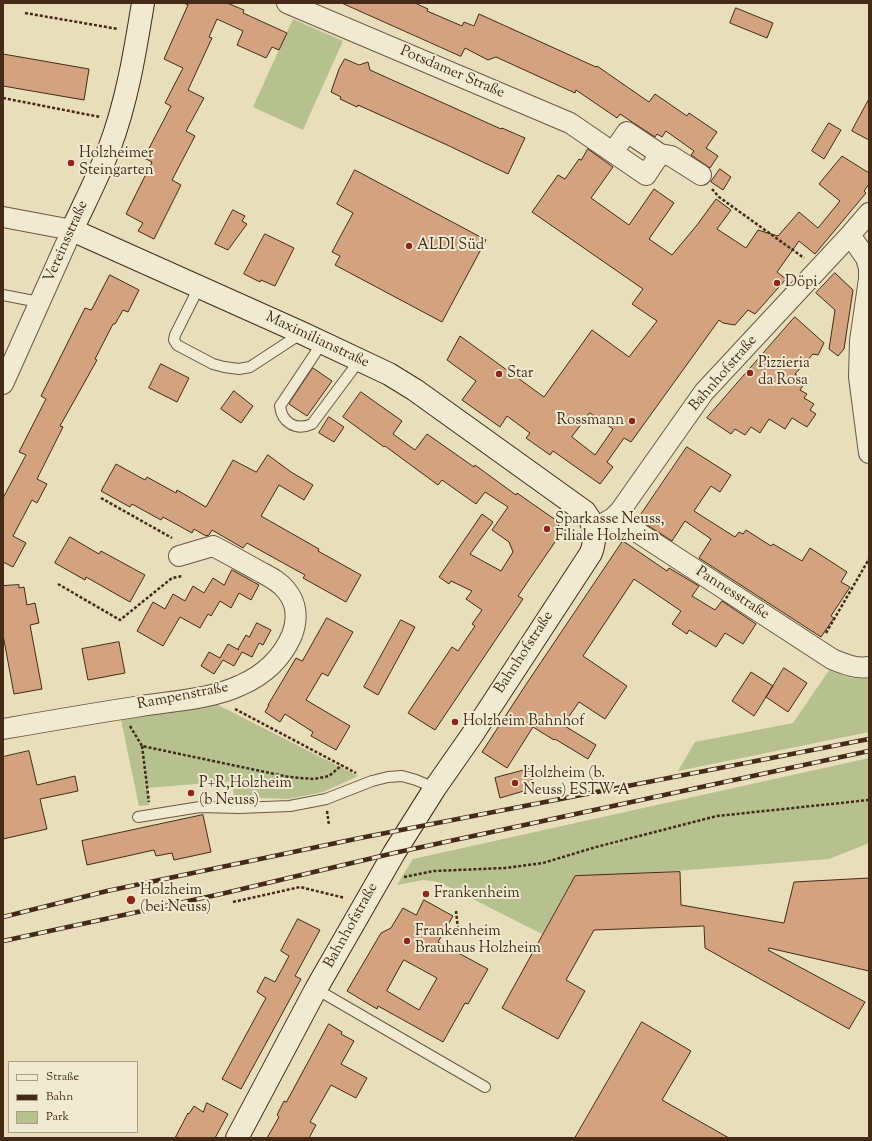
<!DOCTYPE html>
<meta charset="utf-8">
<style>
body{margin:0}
#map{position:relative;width:872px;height:1141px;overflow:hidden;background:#e8deb9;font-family:"Sorts Mill Goudy",serif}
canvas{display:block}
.frame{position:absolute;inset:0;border:4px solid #442a17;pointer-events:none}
.legend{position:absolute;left:8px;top:1061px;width:130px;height:72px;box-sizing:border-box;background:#f0ead2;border:1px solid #ab9d87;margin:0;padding:5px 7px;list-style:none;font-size:12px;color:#442a17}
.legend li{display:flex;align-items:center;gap:8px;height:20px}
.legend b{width:20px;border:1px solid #ab9d87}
</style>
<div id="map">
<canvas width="872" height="1141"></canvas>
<div class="frame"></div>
<ul class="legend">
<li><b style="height:5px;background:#f0ead2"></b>Straße</li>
<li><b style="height:5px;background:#442a17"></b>Bahn</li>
<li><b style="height:11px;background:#b6c18f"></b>Park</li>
</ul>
</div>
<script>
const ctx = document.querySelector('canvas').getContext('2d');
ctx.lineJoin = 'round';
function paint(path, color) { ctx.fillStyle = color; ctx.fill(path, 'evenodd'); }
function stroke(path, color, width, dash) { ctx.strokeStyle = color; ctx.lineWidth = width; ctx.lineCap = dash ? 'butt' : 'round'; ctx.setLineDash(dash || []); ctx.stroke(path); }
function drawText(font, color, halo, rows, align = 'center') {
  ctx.font = font + ' "Sorts Mill Goudy",serif'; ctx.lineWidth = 4; ctx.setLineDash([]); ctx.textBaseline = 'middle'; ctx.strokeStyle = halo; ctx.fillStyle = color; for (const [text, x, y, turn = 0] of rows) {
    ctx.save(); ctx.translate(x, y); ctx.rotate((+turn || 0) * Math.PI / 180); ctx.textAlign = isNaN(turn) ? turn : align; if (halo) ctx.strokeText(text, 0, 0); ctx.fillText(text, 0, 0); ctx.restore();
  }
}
paint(new Path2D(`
 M 293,19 L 343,41 L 303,130 L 253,107 Z
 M 830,669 C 844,678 853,679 869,679 L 869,732 L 678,771 L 695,742 L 793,723 Z
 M 214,703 L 358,776 L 323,792 L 288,799 L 234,797 L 232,781 L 147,788 L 149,805 L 139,806 L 121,720 Z
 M 869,758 L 869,843 L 829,859 L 573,879 L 542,934 L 439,882 L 423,880 L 397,885 L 413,859 Z`), '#b6c18f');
const building = new Path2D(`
 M 183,3 L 227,3 L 244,10 L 243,13 L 287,33 L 279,50 L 272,47 L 266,58 L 237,45 L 243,31 L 217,19 L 209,37 L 212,38 L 188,90 L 204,98 L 186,131 L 195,136 L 172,180 L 181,185 L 154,239 L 138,231 L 143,223 L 126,214 L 152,162 L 144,158 L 171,106 L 165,103 L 183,68 L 164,59 L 188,5 Z
 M 342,3 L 415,3 L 428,9 L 427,11 L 462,26 L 464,22 L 474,26 L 479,14 L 596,67 L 597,66 L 649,102 L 655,94 L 687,116 L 689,113 L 717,132 L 706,148 L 718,156 L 710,168 L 691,155 L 694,151 L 666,131 L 662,137 L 657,134 L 655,137 L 620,114 L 617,118 L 576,90 L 575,93 L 496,57 L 488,60 L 465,48 L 461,56 Z
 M 736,8 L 773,23 L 767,38 L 730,23 Z
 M 3,54 L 89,69 L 84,100 L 3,86 Z
 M 345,59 L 359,65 L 368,62 L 370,70 L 501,129 L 502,128 L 525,138 L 508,174 L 445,144 L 358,105 L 357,107 L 340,99 L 341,97 L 331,92 L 339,69 Z
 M 869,99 L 869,140 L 852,131 Z
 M 829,123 L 841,130 L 824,159 L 812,151 Z
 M 588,149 L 613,167 L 591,198 L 629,225 L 654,189 L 674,203 L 649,239 L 672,255 L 697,225 L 716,199 L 731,210 L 717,229 L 746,248 L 758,230 L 778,236 L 799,212 L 818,228 L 840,201 L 819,184 L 842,156 L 869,173 L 869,184 L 864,191 L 866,193 L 815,254 L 799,241 L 777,272 L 786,279 L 755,314 L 748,310 L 735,325 L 723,323 L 719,320 L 631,442 L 624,438 L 607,462 L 613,467 L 600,484 L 553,451 L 550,455 L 526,438 L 530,433 L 507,416 L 500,427 L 462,400 L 476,381 L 447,360 L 460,336 L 544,397 L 592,330 L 629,357 L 657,321 L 632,304 L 643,289 L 532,212 L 558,175 L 565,179 L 579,159 L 581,160 ZM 590,413 L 613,429 L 595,455 L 572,437 Z
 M 720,169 L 731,177 L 723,190 L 711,182 Z
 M 355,170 L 486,240 L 442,322 L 335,265 L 340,256 L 332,252 L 353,213 L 337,204 Z
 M 233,210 L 245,216 L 242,221 L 247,224 L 228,250 L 215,244 Z
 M 265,234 L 294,248 L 275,286 L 261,280 L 260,282 L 244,274 Z
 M 835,273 L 853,290 L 844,349 L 838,356 L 829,349 L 835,310 L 816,293 Z
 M 110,275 L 139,290 L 128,312 L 123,310 L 115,324 L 113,324 L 95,359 L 97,360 L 60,426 L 63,427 L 37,479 L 47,484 L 37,503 L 32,500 L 13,536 L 26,543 L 13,567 L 3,562 L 3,498 L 26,455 L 19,452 L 46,399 L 41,396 L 85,308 L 91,310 Z
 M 795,317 L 824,343 L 818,355 L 813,354 L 795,374 L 806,381 L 800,390 L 807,394 L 804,398 L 814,404 L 810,410 L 816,414 L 807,427 L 792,418 L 785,429 L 769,419 L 760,433 L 751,427 L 745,435 L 735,429 L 731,434 L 707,418 Z
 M 161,364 L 189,378 L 177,402 L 149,388 Z
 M 313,368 L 332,381 L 307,416 L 289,404 Z
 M 234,391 L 253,406 L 241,423 L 221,409 Z
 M 361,392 L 402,421 L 393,434 L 415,450 L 427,434 L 474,467 L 475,465 L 516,495 L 517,493 L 560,523 L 555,531 L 560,534 L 557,539 L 518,596 L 523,599 L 435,730 L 408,713 L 452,647 L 458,651 L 475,626 L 472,624 L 482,610 L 466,599 L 472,591 L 451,581 L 449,584 L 439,577 L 482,514 L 493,522 L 470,554 L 501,571 L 513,552 L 509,542 L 492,530 L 508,507 L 485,492 L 476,504 L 442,480 L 438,485 L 385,446 L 384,447 L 343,417 Z
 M 329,417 L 344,427 L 334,442 L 319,433 Z
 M 687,447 L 731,475 L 720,492 L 711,486 L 694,511 L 735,537 L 739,532 L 743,534 L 746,530 L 771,546 L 773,544 L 802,561 L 810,548 L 847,572 L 841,582 L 850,587 L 831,616 L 834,618 L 821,637 L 699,558 L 711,539 L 685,521 L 672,541 L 638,519 Z
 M 268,455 L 291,472 L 313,485 L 304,500 L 279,485 L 261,516 L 319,549 L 318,551 L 361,575 L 346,602 L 303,578 L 305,575 L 247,543 L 243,548 L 212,530 L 209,535 L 206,536 L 194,529 L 192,533 L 163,517 L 161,520 L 132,504 L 130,507 L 101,491 L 116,464 L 145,480 L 147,477 L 176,493 L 177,490 L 206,507 L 233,460 L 256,472 Z
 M 70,537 L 99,554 L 101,551 L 145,575 L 130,602 L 86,577 L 85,580 L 55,563 Z
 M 623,541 L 667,571 L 669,568 L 699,586 L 692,596 L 715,610 L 722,601 L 756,624 L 743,644 L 725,633 L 716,647 L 689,630 L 687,634 L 672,624 L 681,611 L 634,579 L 583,656 L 627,686 L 605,719 L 579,702 L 563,725 L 596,745 L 588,759 L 555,739 L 554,740 L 533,727 L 507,768 L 482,752 L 525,686 Z
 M 232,570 L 259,585 L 251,600 L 239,593 L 231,608 L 220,601 L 211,616 L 208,614 L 200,628 L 180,617 L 163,646 L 137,631 L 153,602 L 165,609 L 173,594 L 185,601 L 193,586 L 204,593 L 213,578 L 224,585 Z
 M 19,585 L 19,588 L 24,587 L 27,605 L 35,603 L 39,623 L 30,625 L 42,689 L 14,694 L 3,635 L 3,586 Z
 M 327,618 L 353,632 L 328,676 L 322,673 L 306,700 L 350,726 L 336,750 L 311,736 L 313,732 L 285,714 L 280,722 L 265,712 L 269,705 L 268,705 L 296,658 L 302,661 Z
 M 401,620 L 415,627 L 378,695 L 364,687 Z
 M 257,623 L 271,630 L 263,645 L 259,643 L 252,657 L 242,652 L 234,666 L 223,660 L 214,674 L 201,666 L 209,652 L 220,658 L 228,644 L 239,650 L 238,649 L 246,635 L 249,637 Z
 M 119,642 L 125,673 L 88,680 L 82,649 Z
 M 784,668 L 807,683 L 788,712 L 766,697 L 754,716 L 732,701 L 751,672 L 773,686 L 766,697 Z
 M 29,751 L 37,785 L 75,776 L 78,791 L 40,799 L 47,829 L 3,839 L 3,757 Z
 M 529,769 L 534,788 L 500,798 L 495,778 Z
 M 203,815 L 211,852 L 174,860 L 172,853 L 156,856 L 154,850 L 87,865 L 82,841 Z
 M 680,872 L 681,905 L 784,923 L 794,882 L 869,878 L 869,971 L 769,948 L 768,950 L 865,1002 L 849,1029 L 705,948 L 704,926 L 594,930 L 566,980 L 585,991 L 558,1039 L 502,1008 L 575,876 Z
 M 424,900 L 453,916 L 438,942 L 488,969 L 468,1004 L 465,1003 L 443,1042 L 378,1006 L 377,1009 L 347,991 L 381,933 L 391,928 L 403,908 L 416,915 ZM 404,960 L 437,978 L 419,1010 L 387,991 Z
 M 298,919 L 320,930 L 295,976 L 301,979 L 241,1089 L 222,1079 L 266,998 L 257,992 L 261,984 L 265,977 L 275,982 L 289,956 L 281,951 Z
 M 642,1022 L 691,1051 L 662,1100 L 729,1138 L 575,1138 Z
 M 329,1024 L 342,1032 L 341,1034 L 354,1041 L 341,1064 L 367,1078 L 356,1098 L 331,1085 L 310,1122 L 316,1125 L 309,1138 L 267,1138 L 279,1117 L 277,1115 L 284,1101 L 286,1102 Z
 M 207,1103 L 228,1114 L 215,1138 L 175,1138 L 188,1113 L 189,1114 L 194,1106 L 203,1112 Z`);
paint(building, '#d2a37e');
stroke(building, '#442a17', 1);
const lane = new Path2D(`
 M 199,287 L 175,335 L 174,340 L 177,345 L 213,364 L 224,367 L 239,369 L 250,367 L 302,333
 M 3,295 L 39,302
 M 322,343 L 280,406 C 282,423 296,431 312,424 L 359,361
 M 138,817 L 200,807 L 239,808 L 290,806 L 326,799 L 372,781 L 388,777 L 402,776 L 416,780 L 435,788
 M 316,989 L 485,1087`);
const street = new Path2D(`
 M 287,3 L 570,123 L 646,175 L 660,154 L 671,156 L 701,175
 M 613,152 L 627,132 L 660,154
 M 3,217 L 72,230 L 3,384
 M 850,235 L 866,258 L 869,268 L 869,279 L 860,341 L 859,377 L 869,453
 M 594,529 L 613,518 L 620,511 L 704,392 L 850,235 L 869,213
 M 598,529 C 610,526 619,524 631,528 L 832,659 C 844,664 855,669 869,667
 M 3,729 C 49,721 95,713 141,706 C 173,701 212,699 241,685 C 264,675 282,658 292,635 C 298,619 297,603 286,590 C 279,581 268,576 259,571 C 244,563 229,554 213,546 L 179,556`);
const secondary = new Path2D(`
 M 143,3 C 135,52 127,102 109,149 C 98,177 84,204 72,230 L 302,333 L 389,374 L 415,390 L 585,512 C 595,525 597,537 591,553 L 472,735 L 435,788 L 394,853 L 316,989 L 237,1138`);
stroke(lane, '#6d5740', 12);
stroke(street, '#6d5740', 22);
stroke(secondary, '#442a17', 24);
stroke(new Path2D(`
 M 25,13 L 118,29
 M 3,98 L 100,117
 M 712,189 L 719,197 L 804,258
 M 101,498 L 172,538
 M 58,584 L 120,620 L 172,578 L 183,576
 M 826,633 L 869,559
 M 235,709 L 356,773
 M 130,726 L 142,746 L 289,777 L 314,779 L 329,776 L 342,765
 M 142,746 L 149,802
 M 327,811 L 329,825
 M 404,877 L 434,871 L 505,868 L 543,863 L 596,847 L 717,816 L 869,800
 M 233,902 L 300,887 L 345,898
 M 456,911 L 458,930`), '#442a17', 2.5, [3, 2]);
stroke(lane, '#f0ead2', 10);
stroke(street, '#f0ead2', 20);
stroke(secondary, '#f0ead2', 22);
const rail = new Path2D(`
 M 3,917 L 107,891 L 360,838 L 869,739
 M 3,941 L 221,894 L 394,853 L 869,751`);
stroke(rail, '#442a17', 4.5);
stroke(rail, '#f0ead2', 3, [9]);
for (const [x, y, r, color] of [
 [71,163,4,"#8f2418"],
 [409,246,4,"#8f2418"],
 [777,283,4,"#8f2418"],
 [750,373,4,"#8f2418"],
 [499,374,4,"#8f2418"],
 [632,421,4,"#8f2418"],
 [547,529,4,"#8f2418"],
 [455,722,4,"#8f2418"],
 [515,783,4,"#8f2418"],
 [191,793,4,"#8f2418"],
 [426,894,4,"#8f2418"],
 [131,900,5,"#8f2418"],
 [407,941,4,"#8f2418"]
]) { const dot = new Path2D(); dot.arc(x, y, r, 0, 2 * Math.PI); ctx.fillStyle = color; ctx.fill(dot); stroke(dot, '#f0ead2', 1.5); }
drawText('15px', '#442a17', '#f0ead2', [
 ["Potsdamer Straße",452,73,23],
 ["Vereinsstraße",67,242,-66],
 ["Maximilianstraße",317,341,25],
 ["Bahnhofstraße",724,374,-49],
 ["Pannesstraße",732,594,33],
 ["Bahnhofstraße",525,653,-57],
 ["Rampenstraße",183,697,-11],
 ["Bahnhofstraße",352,926,-61]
]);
drawText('15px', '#442a17', '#f0ead2', [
 ["Holzheimer",79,154],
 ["Steingarten",79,171],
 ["ALDI Süd",417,246],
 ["Döpi",785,283],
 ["Pizzieria",758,364],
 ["da Rosa",758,381],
 ["Star",507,374],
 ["Rossmann",624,421,"right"],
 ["Sparkasse Neuss,",555,520],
 ["Filiale Holzheim",555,537],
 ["Holzheim Bahnhof",463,722],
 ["Holzheim (b.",523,774],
 ["Neuss) ESTW-A",523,791],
 ["P+R,Holzheim",199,784],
 ["(b Neuss)",199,801],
 ["Holzheim",140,891],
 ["(bei Neuss)",140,908],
 ["Frankenheim",434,894],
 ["Frankenheim",415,932],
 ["Brauhaus Holzheim",415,949]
], 'left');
</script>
